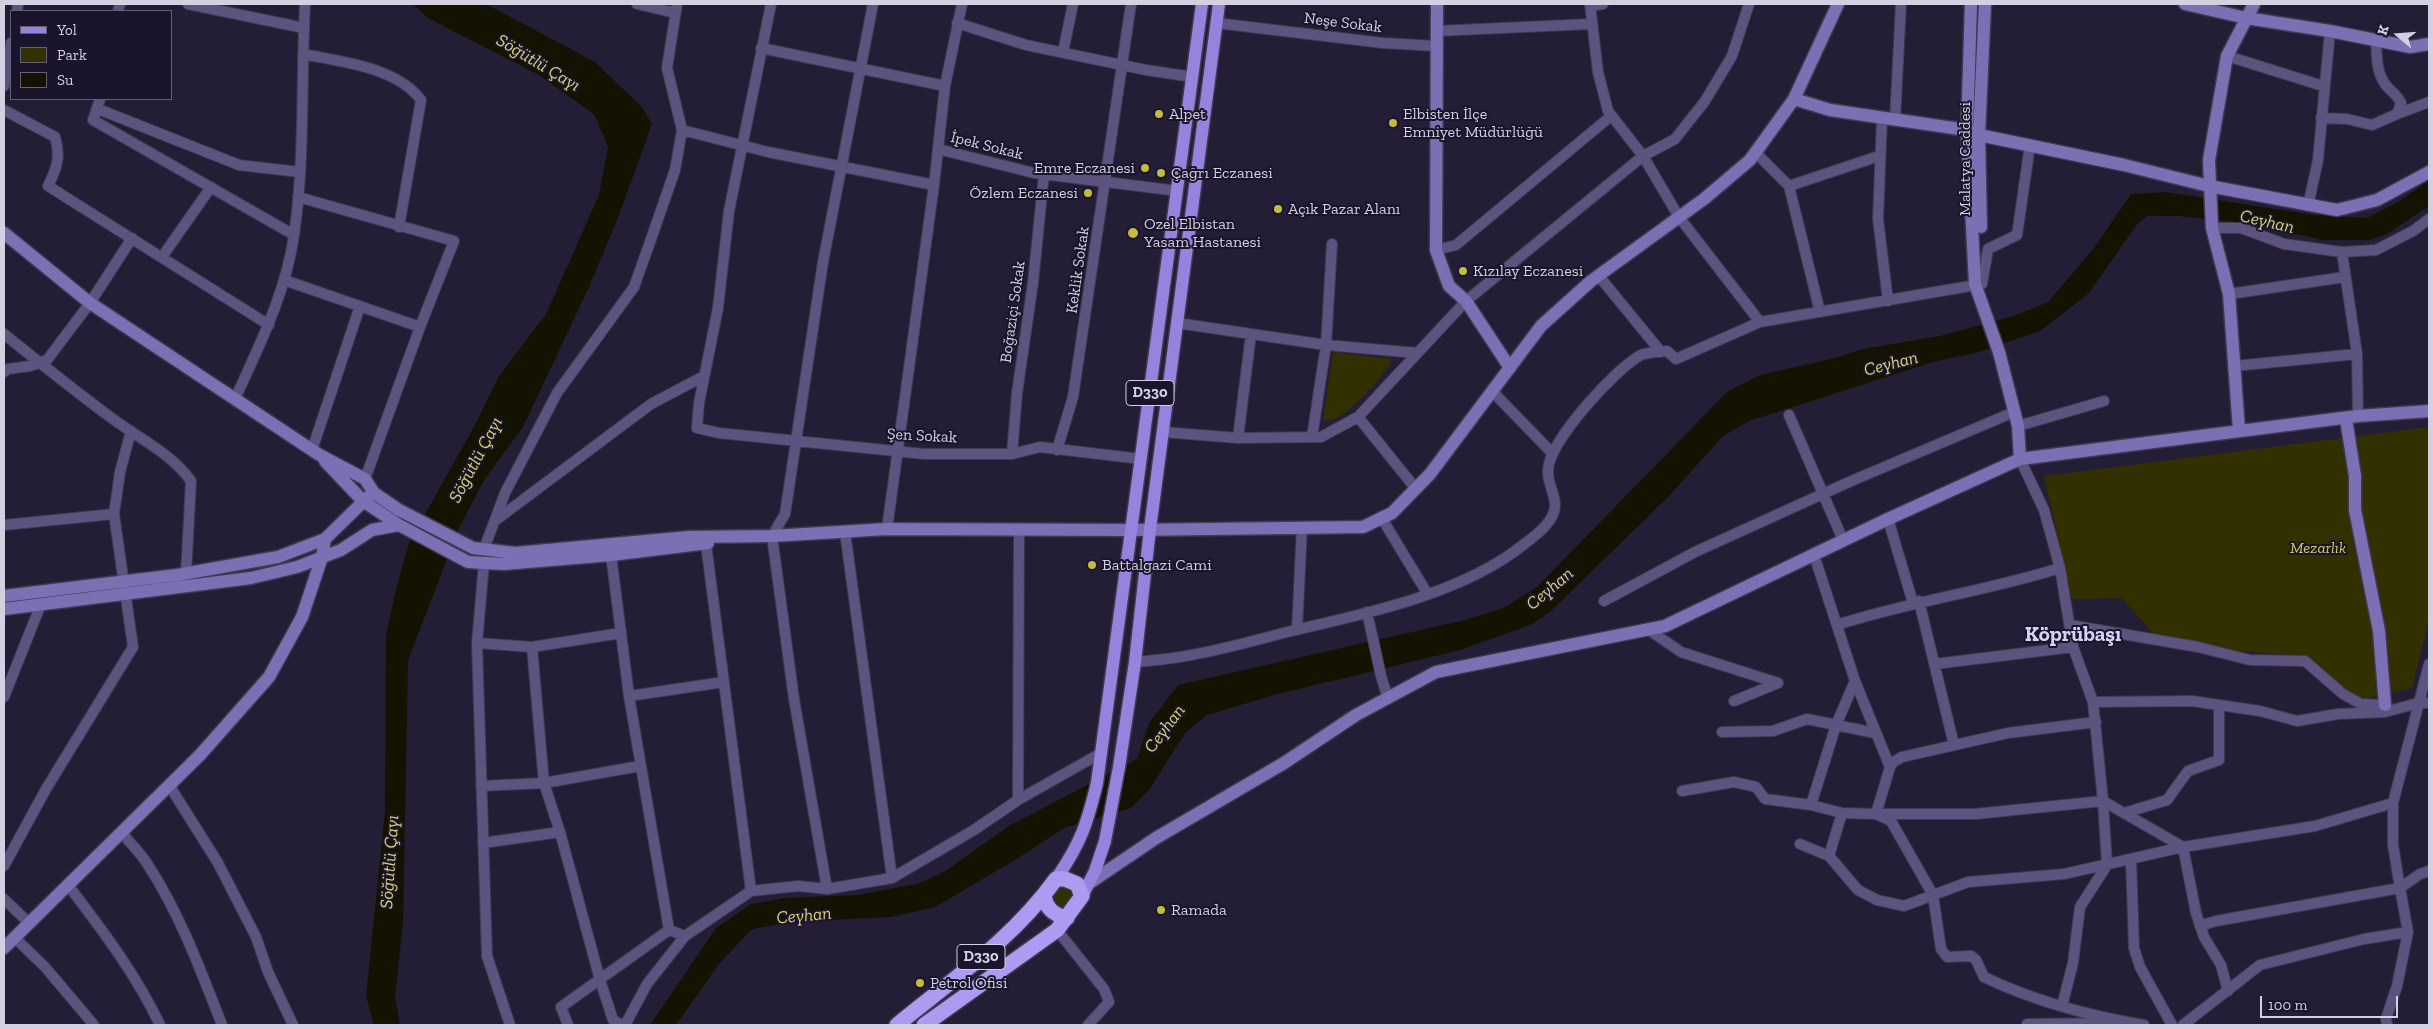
<!DOCTYPE html>
<meta charset="utf-8">
<style>
body{margin:0}
#map{position:relative;width:2433px;height:1029px;overflow:hidden;background:#231e36;font-family:"Zilla Slab",serif}
canvas{display:block}
.frame{position:absolute;inset:0;border:5px solid #d3d0e1;pointer-events:none}
.legend{position:absolute;left:10px;top:10px;width:162px;height:90px;box-sizing:border-box;background:#1a142c;border:1px solid #645f74;margin:0;padding:6px 9px;list-style:none;font-size:15px;color:#d3d0e1}
.legend li{display:flex;align-items:center;gap:10px;height:25px}
.legend b{width:25px;border:1px solid #645f74}
.north{position:absolute;left:2373px;top:10px;width:50px;height:50px;-webkit-text-stroke:4px #1a142c;paint-order:stroke;rotate:288deg;font-size:14px;font-weight:700;line-height:20px;text-align:center;color:#d3d0e1}
.north::after{content:'';display:block;margin:auto;width:18px;height:22px;background:#d3d0e1;clip-path:polygon(50% 0,100% 100%,50% 72%,0 100%)}
.scale{position:absolute;left:2260px;top:996px;width:138px;height:22px;box-sizing:border-box;border:2px solid #d3d0e1;border-top:0;padding-left:6px;font-size:15px;line-height:18px;white-space:nowrap;color:#d3d0e1;-webkit-text-stroke:4px #1a142c;paint-order:stroke}
</style>
<div id="map">
<canvas width="2433" height="1029"></canvas>
<div class="frame"></div>
<ul class="legend">
<li><b style="height:6px;background:#9783dd"></b>Yol</li>
<li><b style="height:14px;background:#322f00"></b>Park</li>
<li><b style="height:14px;background:#141200"></b>Su</li>
</ul>
<div class="north">K</div>
<div class="scale">100 m</div>
</div>
<script>
const ctx = document.querySelector('canvas').getContext('2d');
ctx.lineJoin = 'round';
function paint(path, color) { ctx.fillStyle = color; ctx.fill(path, 'evenodd'); }
function stroke(path, color, width, dash) { ctx.strokeStyle = color; ctx.lineWidth = width; ctx.lineCap = dash ? 'butt' : 'round'; ctx.setLineDash(dash || []); ctx.stroke(path); }
function drawText(font, color, halo, rows, align = 'center') {
  ctx.font = font + ' "Zilla Slab",serif'; ctx.lineWidth = 4; ctx.setLineDash([]); ctx.textBaseline = 'middle'; ctx.strokeStyle = halo; ctx.fillStyle = color; for (const [text, x, y, turn = 0] of rows) {
    ctx.save(); ctx.translate(x, y); ctx.rotate((+turn || 0) * Math.PI / 180); ctx.textAlign = isNaN(turn) ? turn : align; if (halo) ctx.strokeText(text, 0, 0); ctx.fillText(text, 0, 0); ctx.restore();
  }
}
paint(new Path2D(`
 M 1333,352 L 1390,359 L 1391,363 C 1382,377 1347,417 1331,420 C 1328,421 1325,420 1323,420 Z
 M 2429,427 L 2429,619 L 2412,688 L 2360,700 L 2306,656 L 2222,650 L 2155,636 L 2122,598 L 2072,599 L 2044,476 Z
 M1054 896a10 10 0 1 1 20 0a10 10 0 1 1-20 0Z`), '#322f00');
paint(new Path2D(`
 M 413,4 L 486,4 L 595,62 L 641,106 L 652,124 L 616,223 L 588,289 L 523,427 L 484,480 L 459,528 L 408,660 L 403,923 L 395,997 L 400,1025 L 374,1025 L 366,996 L 385,811 L 386,636 L 396,589 L 409,543 L 475,425 L 499,376 L 546,314 L 599,195 L 608,147 L 594,114 L 539,75 L 428,18 Z
 M 2429,180 L 2429,206 L 2387,234 L 2369,240 L 2323,240 L 2245,223 L 2178,216 L 2148,216 L 2138,223 L 2088,294 L 2040,331 L 1979,352 L 1933,362 L 1749,421 L 1723,436 L 1668,497 L 1551,611 L 1530,625 L 1460,650 L 1274,695 L 1207,715 L 1185,733 L 1149,790 L 1131,808 L 1064,828 L 1015,860 L 935,907 L 891,917 L 790,922 L 752,929 L 718,965 L 676,1025 L 650,1025 L 716,928 L 751,904 L 786,898 L 858,895 L 920,883 L 944,872 L 1009,826 L 1137,759 L 1149,723 L 1178,685 L 1465,620 L 1503,608 L 1537,587 L 1728,391 L 1760,375 L 1835,358 L 1863,349 L 1940,336 L 2014,316 L 2048,302 L 2094,248 L 2131,194 L 2166,192 L 2314,215 L 2367,218 L 2400,201 Z`), '#141200');
const street = new Path2D(`
 M 188,4 L 304,28
 M 637,4 L 675,13
 M 771,4 L 729,211 L 718,308 L 699,403 L 697,428 L 719,433 L 924,454 L 1012,454 L 1040,447 L 1141,459
 M 1590,4 L 1598,72 L 1608,111 L 1643,156 L 1679,217 L 1760,322 L 1982,284 L 1988,249 L 2017,235 L 2030,145
 M 1590,6 L 1603,4
 M 17,11 L 18,4
 M 118,11 L 120,4
 M 957,23 L 1026,45 L 1146,70 L 1193,77
 M 1216,23 L 1383,43 L 1436,46
 M 1436,31 L 1591,24
 M 761,48 L 945,86
 M 1063,52 L 1073,4
 M 303,54 C 342,62 396,67 421,100 L 399,227
 M 2227,56 L 2323,86
 M 4,86 L 11,43
 M 100,99 L 93,120 L 294,235
 M 98,109 L 239,165 L 299,172
 M 4,110 L 55,137 C 61,157 57,168 48,186 L 269,325
 M 2397,114 L 2429,102
 M 1882,118 L 1878,219 L 1888,301
 M 2321,118 L 2347,119 L 2372,125 L 2397,114 L 2401,103 C 2397,94 2390,91 2385,84 C 2376,71 2377,56 2376,41
 M 1895,120 L 1901,4
 M 682,130 L 768,152 L 934,185
 M 938,149 L 1034,173 L 1178,191
 M 1756,153 L 1789,186 L 1820,312
 M 1789,186 L 1879,156
 M 298,197 L 454,241 L 420,327 L 365,479
 M 2308,206 L 2318,160 L 2330,31
 M 2212,228 L 2241,228 L 2284,244 L 2342,252 L 2376,250 L 2413,231 L 2429,219
 M 1436,250 L 1456,245 L 1611,116
 M 2342,252 L 2357,354 L 2358,416
 M 162,257 L 211,187
 M 1598,275 L 1661,352
 M 284,280 L 420,327
 M 2229,294 L 2345,277
 M 1177,323 L 1326,345 L 1417,353
 M 4,334 C 40,363 76,392 113,419 C 140,439 172,454 191,481 L 186,574
 M 2234,366 L 2357,354
 M 4,372 L 8,369 L 30,366 L 47,360 L 90,303 L 132,238
 M 1492,391 L 1553,454
 M 235,399 C 259,346 286,293 294,235 C 305,162 301,78 305,4
 M 1789,415 L 1843,540
 M 1358,417 L 1416,489
 M 2018,426 L 2104,401
 M 1163,432 L 1238,438 L 1321,437 L 1358,417 L 1466,301 L 1643,156 L 1675,139 L 1705,101 L 1732,56 L 1749,4
 M 1312,437 L 1326,345 L 1332,244
 M 1238,438 L 1251,334
 M 312,450 L 360,306
 M 1057,450 L 1073,397 L 1131,4
 M 1012,454 L 1017,393 L 1033,283 L 1044,174
 M 2020,459 L 2044,510 L 2060,568 L 2073,647 L 2093,702 L 2103,801 L 2107,865 L 2080,907 L 2073,963 L 2062,1006
 M 1381,517 L 1427,593
 M 1888,519 L 1913,603
 M 496,520 L 651,404 L 704,376
 M 4,525 L 114,514
 M 887,529 L 934,185 L 945,86 L 962,4
 M 845,532 L 892,878
 M 706,544 L 751,891
 M 484,549 L 505,493 L 557,393 L 634,287 L 650,242 L 675,170 L 682,130 L 667,68 L 677,4
 M 611,555 L 629,696 L 669,930
 M 1814,555 L 1855,681 L 1890,767
 M 484,563 L 477,643 L 487,956 L 510,1025
 M 1604,601 L 1695,552 L 1849,482 L 2014,412
 M 1919,601 L 1954,745
 M 1367,612 L 1381,676 L 1388,699
 M 1837,625 C 1911,601 1987,591 2060,568
 M 2070,625 L 2198,647 L 2250,660 L 2305,661 L 2343,694 L 2361,704 L 2385,705 L 2385,712
 M 1297,630 L 1302,527
 M 1649,630 L 1681,652 L 1778,683
 M 477,643 L 532,647 L 621,633
 M 532,647 L 544,783 L 560,832 L 600,980 L 613,1020 L 622,1025
 M 1135,662 C 1154,660 1173,659 1191,655 C 1226,649 1260,639 1295,630 C 1369,613 1463,593 1523,545 C 1535,536 1556,521 1555,504 C 1554,490 1545,479 1549,464 C 1555,436 1615,369 1641,355 C 1648,352 1659,352 1667,351 L 1676,359 L 1760,322
 M 1935,664 L 2073,647
 M 629,696 L 724,682
 M 4,697 L 41,604
 M 1734,701 L 1778,683
 M 2093,702 L 2192,701 L 2260,711 L 2297,721 L 2338,714 L 2385,712 L 2418,703 L 2429,703
 M 2096,722 L 2008,733 L 1902,757 L 1892,763 L 1890,767 L 1876,814 L 1975,814 L 2103,801 L 2183,847 L 2196,913 L 2204,937 L 2221,965 L 2228,991
 M 1722,732 L 1773,731 L 1807,719 L 1875,733
 M 169,785 L 218,863 L 256,937 L 268,972 L 293,1025
 M 481,786 L 544,783 L 640,766
 M 1682,791 L 1734,782 L 1756,787 L 1765,799 L 1811,805 L 1842,813 L 1876,814 L 1891,821 L 1933,895 L 1941,949 L 1947,957 L 1971,956 L 1976,960 L 1984,977 C 2034,1001 2090,1016 2144,1025
 M 1018,800 L 1019,530
 M 1811,805 L 1836,725 L 1855,681
 M 2124,813 L 2167,800 L 2188,771 L 2219,760 L 2219,706
 M 121,832 C 130,843 141,853 148,865 C 180,914 201,971 222,1025
 M 483,843 L 560,832
 M 1800,844 L 1829,856 L 1858,890 L 1877,900 L 1904,906 L 1968,882 L 2064,874 L 2183,847 L 2315,826 L 2393,803 L 2429,664
 M 1829,856 L 1842,813
 M 2131,859 L 2134,948 L 2140,967 L 2172,1025
 M 4,866 L 46,789 L 133,647 L 114,514 L 120,472 L 131,431
 M 68,885 C 102,930 136,974 160,1025
 M 827,889 L 794,699 L 772,536 L 785,514 L 823,262 L 873,4
 M 4,899 L 29,923
 M 2200,926 L 2216,921 L 2400,888 L 2393,845 L 2393,803
 M 1057,930 L 1104,989 L 1109,1002 L 1088,1025
 M 15,938 L 45,967 L 94,1025
 M 2027,1024 L 2114,1023
 M 568,1025 L 561,1007 L 669,930 L 685,936
 M 625,1025 L 647,984 L 685,936 L 751,891 L 798,886 L 827,889 L 892,878 L 974,830 L 1018,800 L 1101,753
 M 2183,1025 L 2260,965 L 2364,939 L 2408,932 L 2400,888 L 2420,874 L 2429,871
 M 2387,1025 L 2386,1019 L 2397,986 L 2408,932`);
const secondary = new Path2D(`
 M 1437,4 L 1436,250 L 1449,286 L 1466,301 L 1510,368
 M 1971,4 L 1967,130 L 1975,284 L 1999,352 L 2018,426 L 2020,459
 M 2185,4 L 2246,18 L 2330,31 L 2410,47 L 2429,44
 M 1794,99 L 1830,110 L 1967,130 L 1979,135 L 2124,165 L 2209,186 L 2337,210 L 2377,200 L 2429,172
 M 1981,227 L 1979,135 L 1985,4
 M 4,233 L 90,303 L 318,454 L 365,479 L 374,493 L 399,510 L 473,548 L 515,553 L 689,537 L 772,536 L 887,529 L 1132,530 L 1363,527 L 1392,513 L 1430,474 L 1541,326 L 1591,281 L 1704,199 L 1750,160 L 1794,99 L 1838,4
 M 2346,419 L 2355,476 L 2355,510 L 2379,631 L 2385,705
 M 2239,430 L 2229,294 L 2212,228 L 2209,160 L 2227,56 L 2254,4
 M 325,461 L 363,501 L 399,525 L 468,562 L 504,564 L 611,555 L 708,543
 M 4,596 L 177,575 L 278,557 L 325,539 L 368,497
 M 4,609 L 251,578 L 297,567 L 341,550 L 372,530 L 399,525
 M 1088,884 L 1156,838 L 1284,763 L 1356,715 L 1436,672 L 1665,626 L 1888,519 L 2020,459 L 2358,416 L 2429,411
 M 4,948 L 200,755 L 269,677 L 302,617 L 322,557 L 325,539`);
const primary = new Path2D(`
 M 1056,879 C 1081,843 1087,824 1097,783 L 1202,4
 M 1082,896 L 1095,871 L 1105,841 L 1119,767 L 1135,662 L 1150,529 L 1219,4`);
const highway = new Path2D(`
 M 1044,895 C 1046,909 1054,915 1067,918
 M 897,1025 C 954,978 1012,940 1056,879 L 1065,879 L 1077,884 L 1082,896 L 1057,930 L 924,1025`);
stroke(street, '#3f3a51', 12);
stroke(secondary, '#3f3a51', 15);
stroke(primary, '#3f3a51', 15);
stroke(highway, '#3f3a51', 18);
stroke(street, '#5c547f', 10);
stroke(secondary, '#7d6fb4', 12);
stroke(primary, '#9783dd', 12);
stroke(highway, '#ad9bf1', 15);
for (const [x, y, r, color] of [
 [1159,114,5,"#c4bc3e"],
 [1393,123,5,"#c4bc3e"],
 [1145,168,5,"#c4bc3e"],
 [1161,173,5,"#c4bc3e"],
 [1088,193,5,"#c4bc3e"],
 [1278,209,5,"#c4bc3e"],
 [1133,233,6,"#c4bc3e"],
 [1463,271,5,"#c4bc3e"],
 [1092,565,5,"#c4bc3e"],
 [1161,910,5,"#c4bc3e"],
 [920,983,5,"#c4bc3e"]
]) { const dot = new Path2D(); dot.arc(x, y, r, 0, 2 * Math.PI); ctx.fillStyle = color; ctx.fill(dot); stroke(dot, '#1a142c', 2); }
for (const [x, y, w] of [
 [1150,393,48],
 [981,957,48]
]) { const box = new Path2D(); box.roundRect(x - w / 2, y - 12.5, w, 25, 4); ctx.fillStyle = '#1a142c'; ctx.fill(box); stroke(box, '#d3d0e1', 1); }
drawText('bold 15px', '#d3d0e1', null, [
 ["D330",1150,393],
 ["D330",981,957]
]);
drawText('16px', '#d3d0e1', '#1a142c', [
 ["Neşe Sokak",1343,23,7],
 ["İpek Sokak",987,146,14],
 ["Malatya Caddesi",1965,159,-90],
 ["Keklik Sokak",1078,270,-82],
 ["Boğaziçi Sokak",1013,312,-82],
 ["Şen Sokak",922,436,3]
]);
drawText('16px', '#d3d0e1', '#1a142c', [
 ["Alpet",1169,114],
 ["Elbisten İlçe",1403,114],
 ["Emniyet Müdürlüğü",1403,132],
 ["Emre Eczanesi",1135,168,"right"],
 ["Çağrı Eczanesi",1171,173],
 ["Özlem Eczanesi",1078,193,"right"],
 ["Açık Pazar Alanı",1288,209],
 ["Ozel Elbistan",1144,224],
 ["Yasam Hastanesi",1144,242],
 ["Kızılay Eczanesi",1473,271],
 ["Battalgazi Cami",1102,565],
 ["Ramada",1171,910],
 ["Petrol Ofisi",930,983]
], 'left');
drawText('italic 16px', '#d1cb65', '#1a142c', [
 ["Mezarlık",2318,548]
]);
drawText('italic 18px', '#d9d36d', '#1a142c', [
 ["Söğütlü Çayı",538,63,31],
 ["Ceyhan",2267,222,13],
 ["Ceyhan",1891,364,-14],
 ["Söğütlü Çayı",476,460,-62],
 ["Ceyhan",1550,589,-40],
 ["Ceyhan",1165,729,-53],
 ["Söğütlü Çayı",390,862,-86],
 ["Ceyhan",804,916,-5]
]);
drawText('bold 21px', '#d7d2f3', '#1a142c', [
 ["Köprübaşı",2073,635]
]);
</script>
